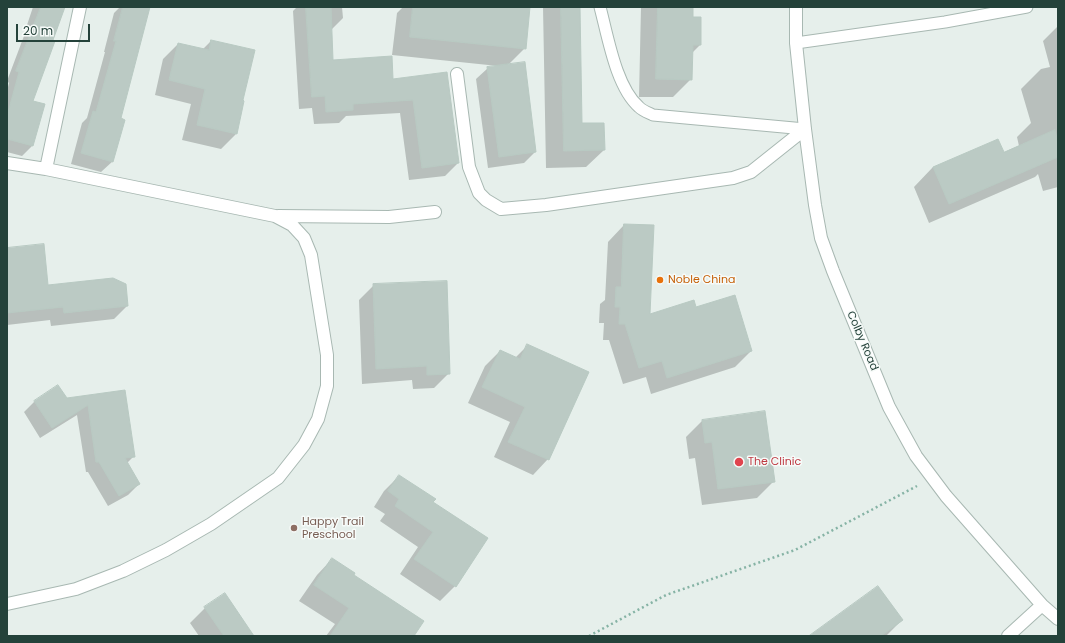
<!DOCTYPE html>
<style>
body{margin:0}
#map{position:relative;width:1065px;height:643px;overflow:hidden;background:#e6efeb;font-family:Poppins,sans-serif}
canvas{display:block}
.frame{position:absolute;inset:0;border:8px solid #24423a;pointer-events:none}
.scale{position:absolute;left:16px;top:24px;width:74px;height:18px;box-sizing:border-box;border:2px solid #24423a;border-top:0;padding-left:5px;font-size:12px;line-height:14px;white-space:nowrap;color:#24423a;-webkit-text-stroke:3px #f7fbf9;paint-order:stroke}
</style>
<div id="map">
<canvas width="1065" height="643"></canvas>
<div class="frame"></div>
<div class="scale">20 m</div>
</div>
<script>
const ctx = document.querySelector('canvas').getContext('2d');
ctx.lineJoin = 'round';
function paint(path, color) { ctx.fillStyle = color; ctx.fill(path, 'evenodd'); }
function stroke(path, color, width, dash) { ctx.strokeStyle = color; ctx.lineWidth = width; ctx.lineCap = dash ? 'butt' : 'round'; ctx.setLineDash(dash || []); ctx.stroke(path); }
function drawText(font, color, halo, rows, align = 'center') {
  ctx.font = font + ' Poppins,sans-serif'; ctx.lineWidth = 3; ctx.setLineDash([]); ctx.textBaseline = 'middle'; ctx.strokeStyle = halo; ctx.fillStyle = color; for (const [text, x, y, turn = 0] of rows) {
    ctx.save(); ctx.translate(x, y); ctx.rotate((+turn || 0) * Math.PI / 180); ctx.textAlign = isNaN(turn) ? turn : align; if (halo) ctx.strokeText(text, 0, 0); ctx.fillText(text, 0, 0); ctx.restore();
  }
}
paint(new Path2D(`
 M 33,7 L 64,7 L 32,102 L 32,146 L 22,156 L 7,152 L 7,91 L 9,83 L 7,81 L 27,28 L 26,28 Z
 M 120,7 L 145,7 L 119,119 L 113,161 L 101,172 L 71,164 L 82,123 L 87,118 L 105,52 L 104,52 L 114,13 Z
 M 297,7 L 342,7 L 343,18 L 331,30 L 332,61 L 392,81 L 446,73 L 458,163 L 445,176 L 409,180 L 400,113 L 346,116 L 339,123 L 314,124 L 312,108 L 299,109 L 293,11 Z
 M 403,7 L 529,7 L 525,48 L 508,65 L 535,152 L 524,163 L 488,168 L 476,79 L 488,68 L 498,66 L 392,55 L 397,13 Z
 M 543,7 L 579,7 L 581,124 L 604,150 L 586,167 L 546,168 Z
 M 641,7 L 692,7 L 692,18 L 700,45 L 692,53 L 691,79 L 673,97 L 639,97 Z
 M 1058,26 L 1058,187 L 1043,191 L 1038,174 L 1035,177 L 929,223 L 914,187 L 933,167 L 1003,153 L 1019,146 L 1017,137 L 1031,123 L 1021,89 L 1041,69 L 1050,67 L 1043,41 Z
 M 211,41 L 236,134 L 221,149 L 182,140 L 191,104 L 155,95 L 163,59 L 178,44 L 202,50 Z
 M 624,225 L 649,315 L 695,308 L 751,351 L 735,367 L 651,394 L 646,377 L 623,384 L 609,340 L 603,340 L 604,323 L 599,323 L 600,304 L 605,300 L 608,242 Z
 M 7,249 L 48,286 L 127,306 L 114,319 L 51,326 L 50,320 L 7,325 Z
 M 374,285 L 449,373 L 434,388 L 413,389 L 412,380 L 362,384 L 359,300 Z
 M 527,346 L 548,459 L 533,475 L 494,457 L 510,422 L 468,403 L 485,366 L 500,351 L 515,358 Z
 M 124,391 L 134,456 L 127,463 L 139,484 L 128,495 L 108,506 L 88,472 L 86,472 L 77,415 L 40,438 L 24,412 L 34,402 L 66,399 Z
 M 764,412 L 774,481 L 757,498 L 702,505 L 695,458 L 689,459 L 686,437 L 702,421 Z
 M 399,476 L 432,502 L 487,538 L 455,586 L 440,601 L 400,574 L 418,547 L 380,521 L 385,514 L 374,507 L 384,491 Z
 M 332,559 L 352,575 L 413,636 L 326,636 L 335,624 L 299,601 L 317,575 Z
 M 205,608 L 253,636 L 199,636 L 190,623 Z
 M 902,620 L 886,636 L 813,636 Z`), '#0003');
const building = new Path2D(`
 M 41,7 L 65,7 L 53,40 L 55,41 L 33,101 L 45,104 L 33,146 L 7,139 L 7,116 L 19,72 L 16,71 Z
 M 123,7 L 150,7 L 121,118 L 125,120 L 113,162 L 81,153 L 93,111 L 96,112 L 116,41 L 114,41 Z
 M 306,7 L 331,7 L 333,60 L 392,56 L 393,79 L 447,72 L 459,163 L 422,168 L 413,100 L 353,104 L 353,110 L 326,112 L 325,96 L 312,97 Z
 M 413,7 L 530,7 L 526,49 L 410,37 Z
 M 561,7 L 580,7 L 582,123 L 604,123 L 605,150 L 564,151 Z
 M 658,7 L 693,7 L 693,17 L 701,17 L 701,45 L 693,45 L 692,80 L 656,79 Z
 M 211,40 L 255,50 L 243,100 L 244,101 L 237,134 L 197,125 L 205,89 L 169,80 L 178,43 L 209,50 Z
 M 525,62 L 536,152 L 499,157 L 487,67 Z
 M 1055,130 L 1058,143 L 1058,157 L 949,204 L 933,167 L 998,139 L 1004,152 Z
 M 624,224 L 654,225 L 650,314 L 694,300 L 696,307 L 735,295 L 752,351 L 667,378 L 662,361 L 639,368 L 625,324 L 619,324 L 620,307 L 615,307 L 616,287 L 621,287 Z
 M 44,244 L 48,285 L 113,278 L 126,284 L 128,306 L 64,313 L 63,307 L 7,313 L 7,248 Z
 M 447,281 L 450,374 L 427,375 L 427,366 L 376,369 L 373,284 Z
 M 527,344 L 589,372 L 549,460 L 508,442 L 525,407 L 482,387 L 500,350 L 520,359 Z
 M 58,385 L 67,398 L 125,390 L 135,457 L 125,458 L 140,484 L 119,496 L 99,462 L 96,462 L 88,405 L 52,428 L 34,401 Z
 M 765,411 L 775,482 L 718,489 L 712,442 L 705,443 L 702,420 Z
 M 399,475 L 436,499 L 433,502 L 488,538 L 456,587 L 414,559 L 433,532 L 395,506 L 399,499 L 388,491 Z
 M 332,558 L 355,573 L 354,575 L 424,621 L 414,636 L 330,636 L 349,608 L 314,585 Z
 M 878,586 L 903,620 L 881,636 L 809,636 Z
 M 225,593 L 254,636 L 224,636 L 204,607 Z`);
paint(building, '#bbcac4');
stroke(building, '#b8c9c2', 1);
const lane = new Path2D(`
 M 600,7 C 608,37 616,87 639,107 C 643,111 649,113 653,115 L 805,129
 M 796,43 L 945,22 L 1027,7`);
const street = new Path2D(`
 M 796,7 L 796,43 L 805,129 L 815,205 L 821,238 L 833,271 L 889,407 L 916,456 L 946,496 L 1042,605 L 1058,619
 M 457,74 L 469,167 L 479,193 L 486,200 L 501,209 L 546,205 L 733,178 L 751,172 L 805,129
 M 7,163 L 46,169 L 275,216 L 292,225 L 304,238 L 311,255 L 327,355 L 327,386 L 318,419 L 304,445 L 278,478 L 211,524 L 166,550 L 123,571 L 76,589 L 7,604
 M 46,169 L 80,7
 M 278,216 L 389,217 L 435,212
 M 1008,636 L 1042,605`);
stroke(lane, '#a8b8b2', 13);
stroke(street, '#a8b8b2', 14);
stroke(new Path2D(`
 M 589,636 L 666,595 L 795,550 L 917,486`), '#86b3a5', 2.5, [2, 3]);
stroke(lane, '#fff', 11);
stroke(street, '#fff', 12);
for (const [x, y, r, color] of [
 [660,280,4,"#e8710a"],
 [739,462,5,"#e0444e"],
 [294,528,4,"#8d6e63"]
]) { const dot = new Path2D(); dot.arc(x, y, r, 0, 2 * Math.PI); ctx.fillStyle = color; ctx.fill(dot); stroke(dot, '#f7fbf9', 1.5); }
drawText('11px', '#c56008', '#f7fbf9', [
 ["Noble China",668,280]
], 'left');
drawText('11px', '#24423a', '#f7fbf9', [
 ["Colby Road",862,341,67]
]);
drawText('11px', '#be3a42', '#f7fbf9', [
 ["The Clinic",748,462]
], 'left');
drawText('11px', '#785e54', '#f7fbf9', [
 ["Happy Trail",302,522],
 ["Preschool",302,535]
], 'left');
</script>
